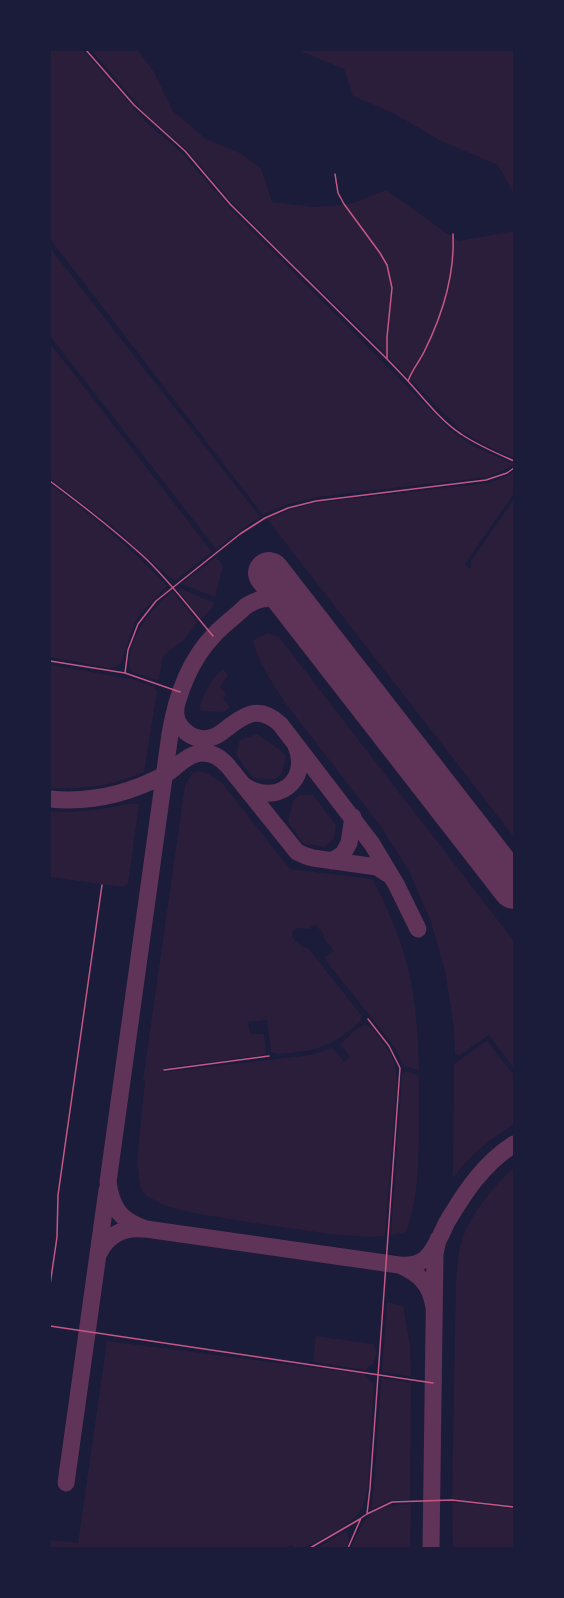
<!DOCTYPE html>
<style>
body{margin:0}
#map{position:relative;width:564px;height:1598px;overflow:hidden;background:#1b1b3a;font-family:Inter,sans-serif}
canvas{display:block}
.frame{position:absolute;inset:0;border:51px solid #1b1b3a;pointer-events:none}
</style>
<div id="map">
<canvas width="564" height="1598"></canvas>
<div class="frame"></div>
</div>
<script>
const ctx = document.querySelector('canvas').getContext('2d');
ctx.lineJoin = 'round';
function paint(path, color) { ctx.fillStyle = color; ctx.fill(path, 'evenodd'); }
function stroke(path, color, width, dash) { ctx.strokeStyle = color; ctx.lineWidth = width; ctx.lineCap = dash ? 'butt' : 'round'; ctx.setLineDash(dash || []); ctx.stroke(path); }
paint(new Path2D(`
 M 50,50 L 83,50 L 146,122 L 181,152 L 230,208 L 449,429 L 473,446 L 514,464 L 503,471 L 487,477 L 317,497 L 285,505 L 263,515 L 50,239 Z
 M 91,50 L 138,50 L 139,52 L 154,72 L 173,111 L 206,139 L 240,153 L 261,168 L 272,202 L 314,207 L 350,204 L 386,190 L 458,241 L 514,231 L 514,458 L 485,445 L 460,430 L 362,330 L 272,243 L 228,198 L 186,149 L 147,115 Z
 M 297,50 L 514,50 L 514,194 L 498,165 L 443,142 L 393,113 L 353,96 L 344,69 Z
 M 50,248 L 260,517 L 245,527 L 216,549 L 50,336 Z
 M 50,343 L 212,552 L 175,581 L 168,576 L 113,527 L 50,478 Z
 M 514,471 L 514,493 L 465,564 L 469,569 L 471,567 L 471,561 L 514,499 L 514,837 L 267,519 L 289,510 L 315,503 L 488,483 L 507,476 Z
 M 50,484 C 92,516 131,548 167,586 L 140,614 L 134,624 L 121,663 L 115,667 L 109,668 L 50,657 Z
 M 216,557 L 223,566 L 215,597 L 181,584 Z
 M 180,588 L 202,598 L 214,602 L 212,609 L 201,619 L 179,592 Z
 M 172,591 L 198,622 L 184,640 L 163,656 L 159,678 L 157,680 L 132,672 C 128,666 129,662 130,655 C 135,627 152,610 172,591 Z
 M 268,633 L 279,637 L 514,941 L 514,1069 L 489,1035 L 460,1055 L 455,1054 L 454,1028 L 445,971 L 431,922 L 410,873 L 382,828 L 286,704 C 273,684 259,664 253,641 L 258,637 Z
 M 50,665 L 132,679 L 154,687 L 157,692 L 144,772 C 113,786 84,790 50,788 Z
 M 223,669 L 228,675 L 220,687 L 226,694 L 223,698 L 230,707 L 224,712 L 202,711 L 199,708 C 205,693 210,679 223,669 Z
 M 257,734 L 280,750 L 286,757 L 282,774 L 275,779 L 253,778 L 236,755 L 240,740 Z
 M 198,771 L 205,772 L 222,783 L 290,869 L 373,879 C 383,900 393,920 400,941 C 415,983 418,1027 419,1070 L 403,1066 L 396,1049 L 324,958 L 334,951 L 323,937 L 324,935 L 315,924 L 309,929 L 298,928 L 293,931 L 292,936 L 295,941 L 303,947 L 308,948 L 362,1016 C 361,1023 355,1026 350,1030 C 330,1046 315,1051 289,1053 C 283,1054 277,1055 271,1052 L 267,1020 L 248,1022 L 250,1034 L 264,1034 L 266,1053 L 265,1055 L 164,1068 L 163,1072 L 303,1056 L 314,1054 L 331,1048 L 336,1051 L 344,1062 L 350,1057 L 340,1044 C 346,1039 359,1025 366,1025 C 373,1026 390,1052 393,1059 C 396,1066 396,1073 397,1081 L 385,1236 L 371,1237 L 330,1234 L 254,1223 L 193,1213 L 169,1207 L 148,1197 L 141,1190 L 137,1162 L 145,1081 L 143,1080 L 185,785 L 193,773 Z
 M 300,795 L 313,795 L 336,825 L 334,839 L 325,847 L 304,844 L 288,822 L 293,800 Z
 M 128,804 L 139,804 L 128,884 L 123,887 L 50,877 L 50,811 C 77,814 102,809 128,804 Z
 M 487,1041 L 514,1075 L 514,1124 C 490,1139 470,1155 453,1178 L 454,1064 Z
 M 407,1071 L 419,1076 C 418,1121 423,1191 406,1232 L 391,1235 L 402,1074 Z
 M 514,1168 L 514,1505 L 452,1499 L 456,1281 C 457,1270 458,1258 460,1247 C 467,1218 492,1187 514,1168 Z
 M 387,1302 L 403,1306 L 410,1345 L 411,1376 L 382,1372 Z
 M 316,1336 L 373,1344 L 377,1351 L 374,1363 L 365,1370 L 313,1362 Z
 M 107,1341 L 364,1374 L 374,1384 L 368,1486 C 366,1494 365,1503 361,1510 C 352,1526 320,1539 303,1548 L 294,1548 L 292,1545 L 286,1548 L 50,1548 L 50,1540 L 78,1543 Z
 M 381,1378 L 411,1383 L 410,1500 L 392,1500 L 371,1509 L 374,1487 Z
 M 452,1502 L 514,1508 L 514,1548 L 453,1548 Z
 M 411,1504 L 410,1548 L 351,1548 C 367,1512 370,1507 411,1504 Z
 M 346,1531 C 351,1538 349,1541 345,1548 L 317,1548 Z`), '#2a1e3b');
stroke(new Path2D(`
 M 301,614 C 284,598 268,592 246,606 C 236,616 224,624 214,635 C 188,662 176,698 170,734 L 108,1182 C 112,1209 120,1220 146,1229 L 399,1265 C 420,1274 430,1284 434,1307
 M 176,708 C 173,727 194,744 213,737 C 217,736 222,732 226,729 C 245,714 259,705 280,724 L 372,844 L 396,884 L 418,929
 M 245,786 C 275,806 311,782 296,746
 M 50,799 C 91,803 129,794 166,774 C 176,768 184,757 196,754 C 210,750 220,757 228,766 L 297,852 L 306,856 L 313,858 L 377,867 L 391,876 L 396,884
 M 332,861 L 343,854 L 349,843 L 353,817
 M 99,1253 C 108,1235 123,1227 143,1229
 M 399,1265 C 409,1266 417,1265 425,1259 C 435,1250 441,1234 447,1222 C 465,1192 483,1164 514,1144
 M 66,1483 L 107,1190
 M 431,1548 L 435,1254 L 438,1239`), '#603358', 17);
stroke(new Path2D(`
 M 269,573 L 514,888`), '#603358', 42);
stroke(new Path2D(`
 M 86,50 L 134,105 L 185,151 L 230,204 L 387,359
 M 335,174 L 338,193 L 344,204 L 380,253 L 387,265 L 392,288 L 387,337 L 387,359 L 408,381
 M 453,234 C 455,274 442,316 424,352 C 419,362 412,370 408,381 C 424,399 441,421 461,434 C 477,445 496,453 514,461
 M 50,481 C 82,505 113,529 143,556 C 169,580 190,609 213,636
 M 50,661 L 125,673 L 180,692
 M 125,673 L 128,650 L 138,624 L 156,601 L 240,534 L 265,518 L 288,508 L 316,501 L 486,480 L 507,473 L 514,468
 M 164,1070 L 269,1056
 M 50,1285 L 57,1237 L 58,1195 L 102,885
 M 50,1326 L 433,1383
 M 367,1514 L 370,1488 L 400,1068 L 389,1046 L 368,1019
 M 310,1548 L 360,1519
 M 348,1548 L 361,1518 L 367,1514 L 392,1502 L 452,1500 L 514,1507`), '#c65784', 1.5);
</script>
